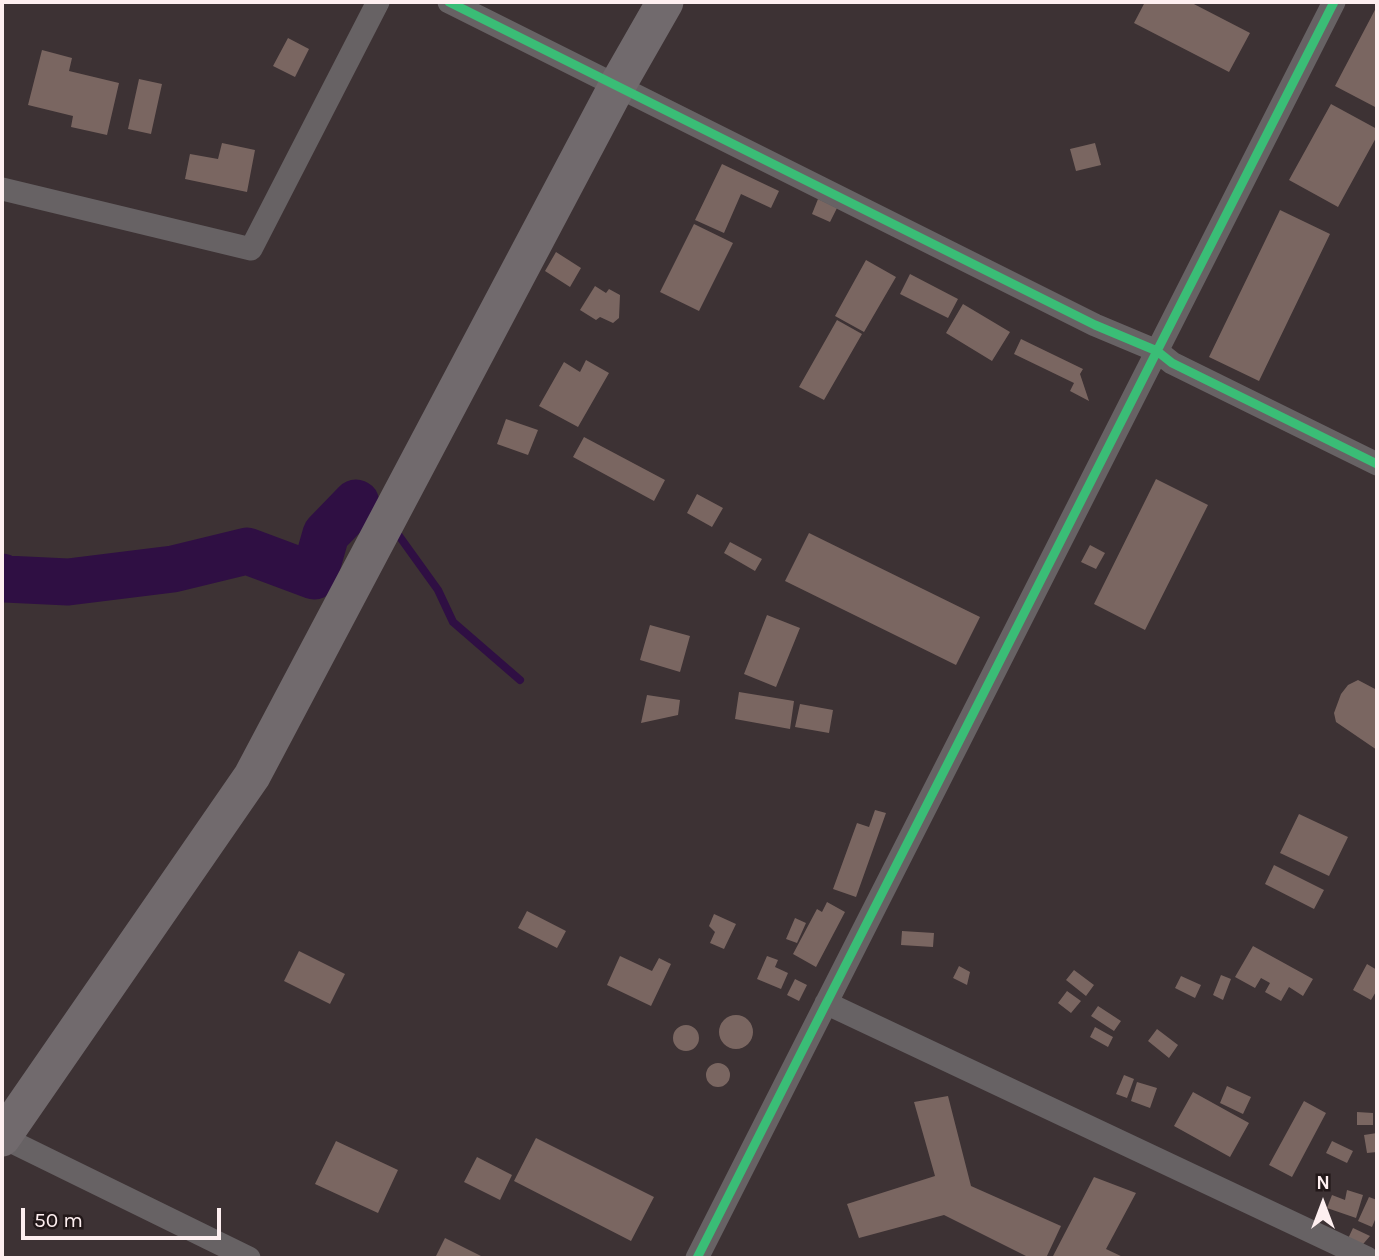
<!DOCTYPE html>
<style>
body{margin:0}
#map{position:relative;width:1379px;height:1260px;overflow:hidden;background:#3d3234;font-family:Karla,sans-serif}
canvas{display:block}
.frame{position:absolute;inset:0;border:4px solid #feeff0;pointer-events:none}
.north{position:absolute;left:1288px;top:1169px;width:70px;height:70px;-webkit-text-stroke:5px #221819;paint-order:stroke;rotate:0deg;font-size:19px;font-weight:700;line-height:28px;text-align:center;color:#feeff0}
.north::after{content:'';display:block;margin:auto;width:24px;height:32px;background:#feeff0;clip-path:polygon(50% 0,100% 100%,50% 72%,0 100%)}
.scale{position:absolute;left:21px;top:1208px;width:200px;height:32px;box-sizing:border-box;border:4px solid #feeff0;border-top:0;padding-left:9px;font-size:21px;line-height:24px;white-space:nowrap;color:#feeff0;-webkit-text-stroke:5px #221819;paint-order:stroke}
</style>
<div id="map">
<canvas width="1379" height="1260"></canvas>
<div class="frame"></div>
<div class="north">N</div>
<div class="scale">50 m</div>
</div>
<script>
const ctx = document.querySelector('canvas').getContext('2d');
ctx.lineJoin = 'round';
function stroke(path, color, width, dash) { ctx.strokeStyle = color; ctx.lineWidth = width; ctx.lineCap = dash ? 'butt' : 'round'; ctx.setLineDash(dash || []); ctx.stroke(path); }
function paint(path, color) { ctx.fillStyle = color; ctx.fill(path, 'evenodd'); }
stroke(new Path2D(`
 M 397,533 L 438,590 L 453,622 L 520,680`), '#2f0f43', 8);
stroke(new Path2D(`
 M 2,577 L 5,579 L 68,582 L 173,569 L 247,551 L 314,576 L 326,534 L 356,503`), '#2f0f43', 47);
paint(new Path2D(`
 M 1145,2 L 1190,2 L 1250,33 L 1229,72 L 1134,23 Z
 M 1377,6 L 1377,108 L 1335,86 Z
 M 288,38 L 309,49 L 295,77 L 273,66 Z
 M 42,50 L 72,58 L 69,71 L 119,83 L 107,135 L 71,127 L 73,116 L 28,105 Z
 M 139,79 L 162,84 L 151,134 L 128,129 Z
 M 1331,104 L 1377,129 L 1377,136 L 1338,207 L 1289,180 Z
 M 222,143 L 255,150 L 247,192 L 185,179 L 190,154 L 218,159 Z
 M 1095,143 L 1101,165 L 1076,171 L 1070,149 Z
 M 722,164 L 779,191 L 771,208 L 741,194 L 724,233 L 695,220 Z
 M 818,199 L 837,208 L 830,222 L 812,214 Z
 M 1280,210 L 1330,234 L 1259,381 L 1209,357 Z
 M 694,224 L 733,243 L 699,311 L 660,292 Z
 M 556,252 L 581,268 L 570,287 L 545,271 Z
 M 866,260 L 896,277 L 864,332 L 835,316 Z
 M 910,274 L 958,299 L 948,318 L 900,294 Z
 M 595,286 L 606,293 L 609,289 L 620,295 L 619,318 L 613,323 L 600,317 L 596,320 L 580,310 Z
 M 963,304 L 1010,332 L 992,361 L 946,333 Z
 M 837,320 L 862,334 L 824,400 L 799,387 Z
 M 1021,339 L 1083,369 L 1080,374 L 1089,401 L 1070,391 L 1074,383 L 1014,354 Z
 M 586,360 L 609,373 L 578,427 L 539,406 L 564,362 L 580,372 Z
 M 506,419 L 538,430 L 528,455 L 497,444 Z
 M 584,437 L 665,480 L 654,501 L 573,457 Z
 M 1156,479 L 1208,505 L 1145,630 L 1094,604 Z
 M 697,494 L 723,508 L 712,527 L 687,513 Z
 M 809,533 L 980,617 L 956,665 L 785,581 Z
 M 730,542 L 762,559 L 755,571 L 724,553 Z
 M 1090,545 L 1105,553 L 1096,569 L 1081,562 Z
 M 767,615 L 800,628 L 776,687 L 744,674 Z
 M 650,625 L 690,636 L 680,672 L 640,660 Z
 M 1358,680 L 1377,690 L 1377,750 L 1336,722 L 1334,713 L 1341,694 L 1348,685 Z
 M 739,692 L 794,701 L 790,729 L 735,719 Z
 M 647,695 L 680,700 L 678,715 L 641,723 Z
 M 800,704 L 833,710 L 829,733 L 795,727 Z
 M 875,810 L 886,813 L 856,897 L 833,889 L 857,823 L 869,827 Z
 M 1299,814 L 1348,837 L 1329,876 L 1280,853 Z
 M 1274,865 L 1324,890 L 1314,909 L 1265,884 Z
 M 827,902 L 845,912 L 816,967 L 793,954 L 817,909 L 822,912 Z
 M 527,911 L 566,931 L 557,948 L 518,928 Z
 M 714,914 L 736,924 L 724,949 L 710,943 L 715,932 L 709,926 Z
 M 795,918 L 806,923 L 797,943 L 786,939 Z
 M 902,931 L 934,933 L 933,947 L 901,945 Z
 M 1253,946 L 1313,979 L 1303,996 L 1289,987 L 1281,1001 L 1265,992 L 1270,983 L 1261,978 L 1255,988 L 1235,977 Z
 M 299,951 L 345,974 L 330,1004 L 284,981 Z
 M 620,956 L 652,971 L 659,958 L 671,964 L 651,1006 L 607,985 Z
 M 767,956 L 778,960 L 775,967 L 788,973 L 781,989 L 757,979 Z
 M 1367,964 L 1377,970 L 1377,990 L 1371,1000 L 1353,990 Z
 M 959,966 L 970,972 L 967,985 L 953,978 Z
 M 1074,970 L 1094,985 L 1086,996 L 1066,980 Z
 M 1221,975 L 1231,979 L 1223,1000 L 1213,995 Z
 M 1181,976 L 1201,985 L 1195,998 L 1175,988 Z
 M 795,979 L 807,985 L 799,1001 L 787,995 Z
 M 1067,991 L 1081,1001 L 1071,1013 L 1058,1003 Z
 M 1098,1006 L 1121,1021 L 1114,1031 L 1091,1016 Z
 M719 1032a17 17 0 1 1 34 0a17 17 0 1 1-34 0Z
 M673 1038a13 13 0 1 1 26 0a13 13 0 1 1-26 0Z
 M 1095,1027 L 1113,1037 L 1108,1047 L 1090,1037 Z
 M 1157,1029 L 1178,1045 L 1169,1058 L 1148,1041 Z
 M706 1075a12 12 0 1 1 24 0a12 12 0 1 1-24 0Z
 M 1124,1075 L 1134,1079 L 1127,1098 L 1116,1094 Z
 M 1137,1082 L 1157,1088 L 1150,1108 L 1131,1101 Z
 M 1227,1086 L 1251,1097 L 1243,1114 L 1220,1103 Z
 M 1193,1092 L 1249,1123 L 1230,1157 L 1174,1126 Z
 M 948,1096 L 971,1186 L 1061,1226 L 1046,1258 L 1030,1258 L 944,1215 L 859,1238 L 847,1204 L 935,1176 L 914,1102 Z
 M 1304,1101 L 1326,1113 L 1292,1177 L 1269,1165 Z
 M 1357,1112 L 1373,1113 L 1373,1125 L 1357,1125 Z
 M 1377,1133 L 1377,1152 L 1367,1153 L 1364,1135 Z
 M 536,1138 L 654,1197 L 631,1241 L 514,1181 Z
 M 336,1141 L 398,1170 L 378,1213 L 315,1184 Z
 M 1332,1141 L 1353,1151 L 1347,1163 L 1326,1153 Z
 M 477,1157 L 512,1175 L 500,1200 L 464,1182 Z
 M 1094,1177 L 1136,1193 L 1106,1249 L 1125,1258 L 1052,1258 Z
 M 1347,1190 L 1363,1195 L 1356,1218 L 1327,1208 L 1332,1195 L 1345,1200 Z
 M 1369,1197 L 1377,1200 L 1377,1215 L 1372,1227 L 1358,1221 Z
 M 1353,1228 L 1370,1236 L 1358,1250 L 1345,1245 Z
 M 445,1238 L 485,1258 L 440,1258 L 436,1256 Z`), '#7a6661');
stroke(new Path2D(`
 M 449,2 L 1095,325 L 1157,351 L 1172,363 L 1377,464
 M 2,189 L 251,249 L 378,2
 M 826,1003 L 1367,1258
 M 2,1137 L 249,1258
 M 697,1258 L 1334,2`), '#676264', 23);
stroke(new Path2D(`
 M 2,1138 L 252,776 L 617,86 L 665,2`), '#716a6d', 37);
stroke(new Path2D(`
 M 449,2 L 1095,325 L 1157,351 L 1172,363 L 1377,464
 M 697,1258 L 1334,2`), '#3abd76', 9);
</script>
